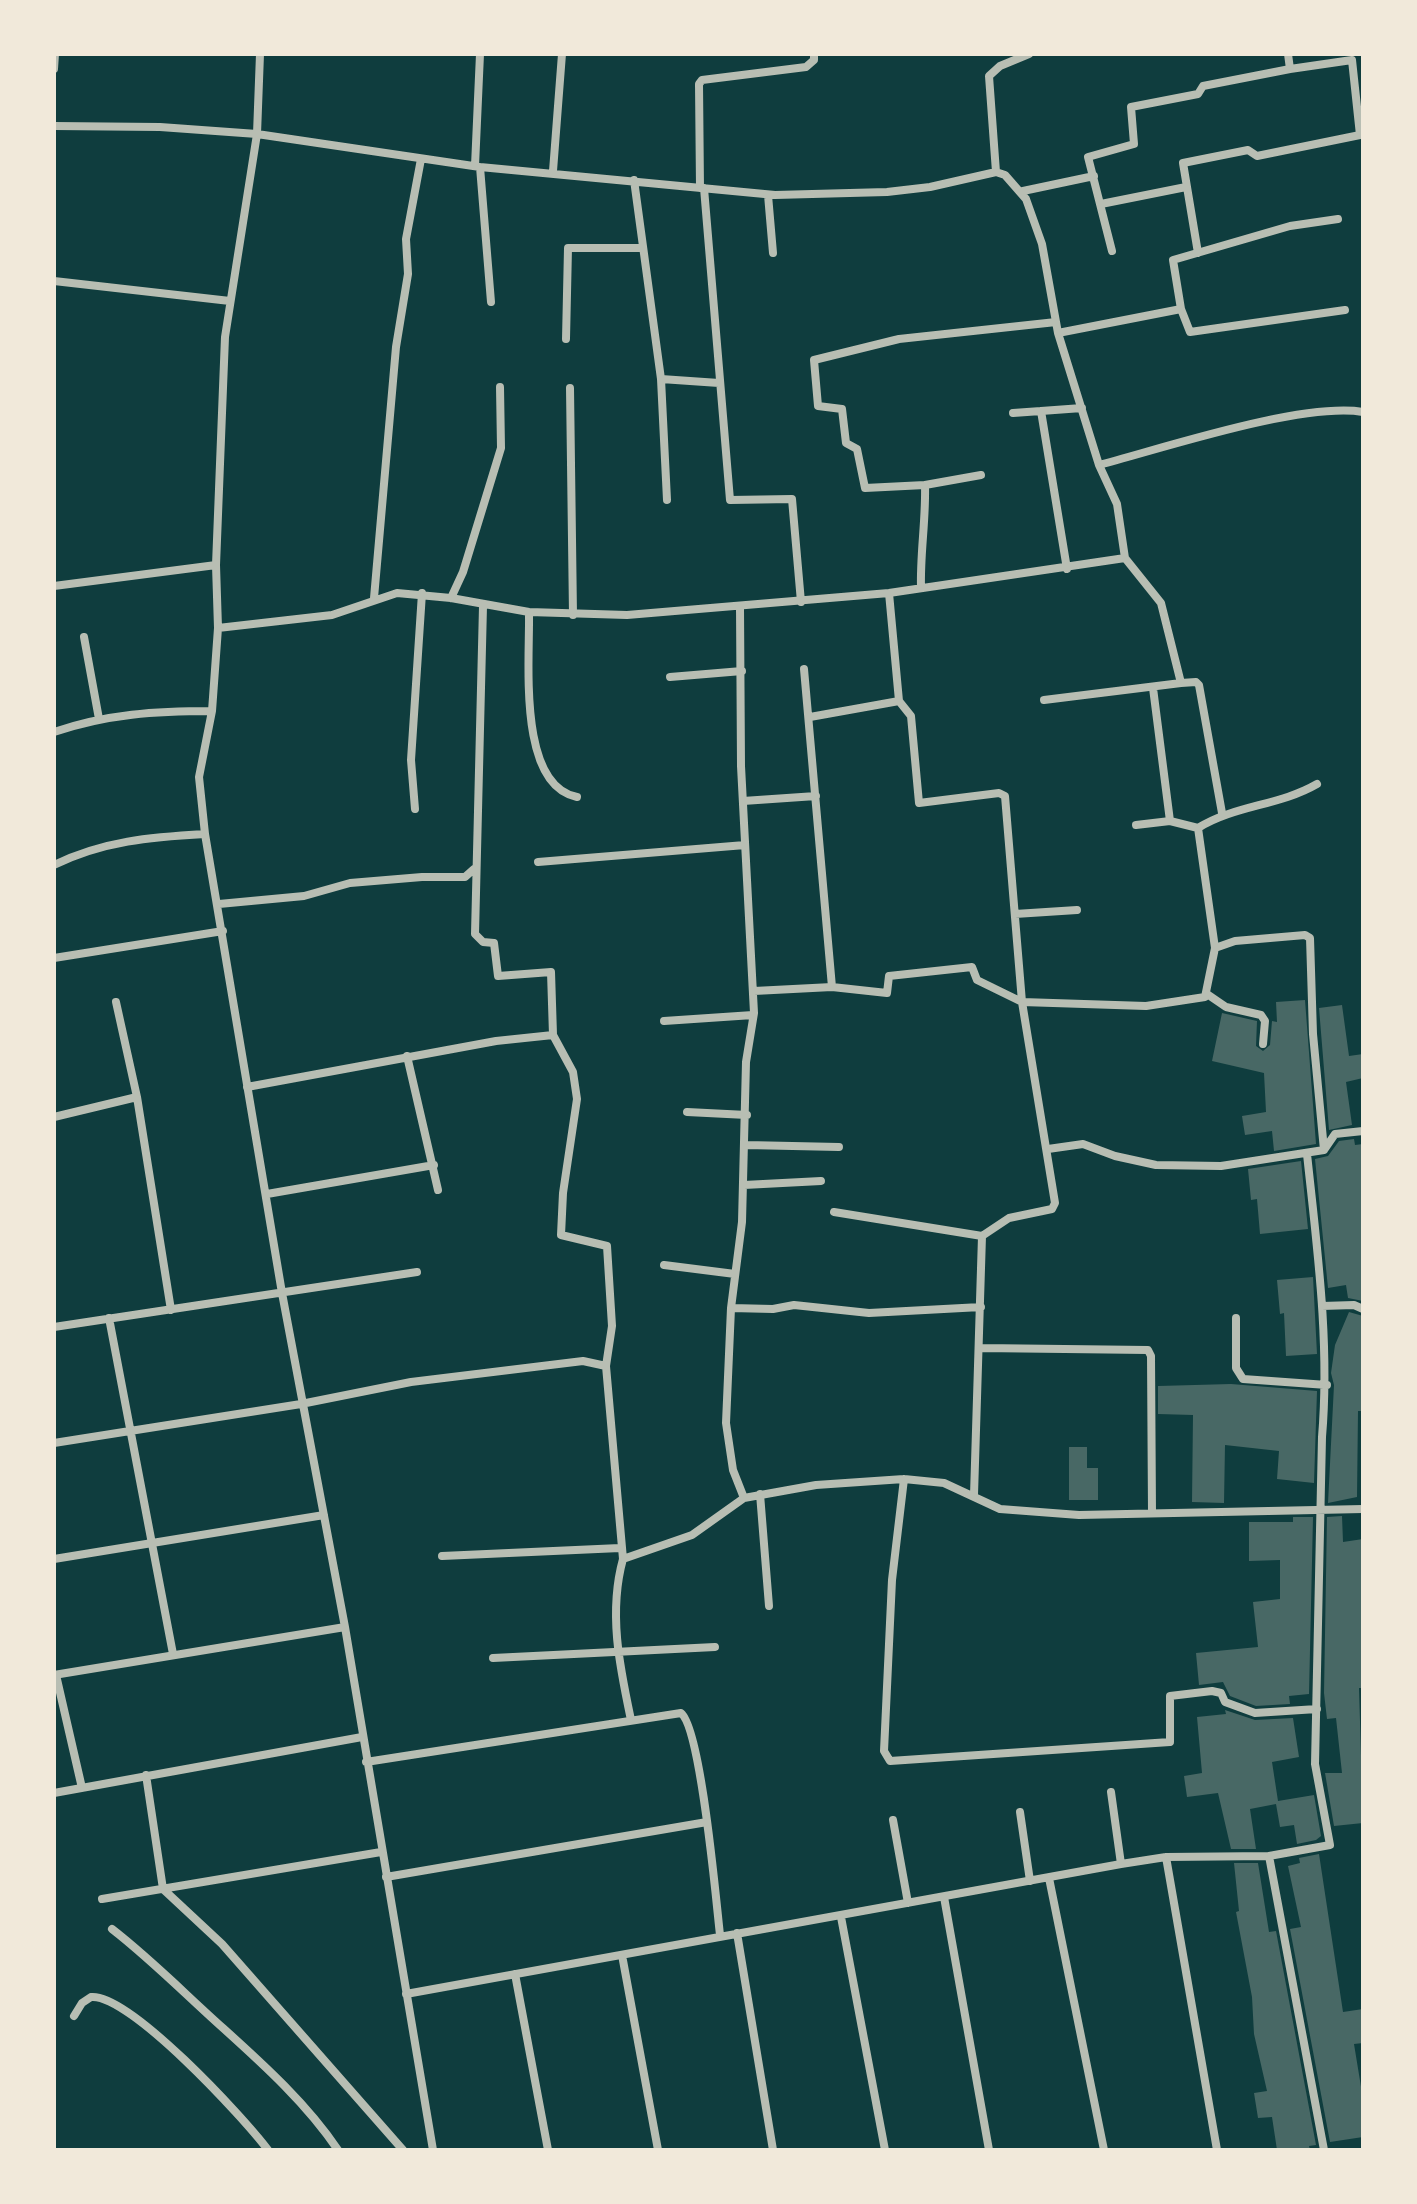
<!DOCTYPE html>
<style>
body{margin:0}
#map{position:relative;width:1417px;height:2204px;overflow:hidden;background:#0f3d3e;font-family:"PT Sans Narrow",sans-serif}
canvas{display:block}
.frame{position:absolute;inset:0;border:56px solid #f1e9da;pointer-events:none}
</style>
<div id="map">
<canvas width="1417" height="2204"></canvas>
<div class="frame"></div>
</div>
<script>
const ctx = document.querySelector('canvas').getContext('2d');
ctx.lineJoin = 'round';
function paint(path, color) { ctx.fillStyle = color; ctx.fill(path, 'evenodd'); }
function stroke(path, color, width, dash) { ctx.strokeStyle = color; ctx.lineWidth = width; ctx.lineCap = dash ? 'butt' : 'round'; ctx.setLineDash(dash || []); ctx.stroke(path); }
paint(new Path2D(`
 M 1305,1000 L 1316,1144 L 1274,1151 L 1272,1131 L 1245,1135 L 1242,1116 L 1266,1112 L 1264,1073 L 1212,1061 L 1222,1013 L 1257,1021 L 1256,1046 L 1263,1051 L 1270,1045 L 1272,1021 L 1277,1022 L 1276,1002 Z
 M 1342,1005 L 1349,1056 L 1363,1054 L 1363,1078 L 1346,1082 L 1352,1125 L 1329,1130 L 1319,1008 Z
 M 1354,1139 L 1355,1145 L 1363,1144 L 1363,1301 L 1348,1298 L 1346,1285 L 1328,1288 L 1315,1159 L 1328,1156 L 1339,1141 Z
 M 1301,1161 L 1308,1229 L 1260,1234 L 1257,1199 L 1251,1200 L 1248,1169 Z
 M 1313,1277 L 1317,1354 L 1286,1356 L 1284,1313 L 1280,1314 L 1277,1280 Z
 M 1349,1312 L 1363,1316 L 1363,1411 L 1358,1411 L 1357,1497 L 1328,1503 L 1334,1385 L 1331,1373 L 1335,1345 Z
 M 1231,1384 L 1317,1391 L 1314,1483 L 1277,1479 L 1279,1451 L 1225,1445 L 1224,1503 L 1192,1502 L 1193,1415 L 1158,1414 L 1158,1386 Z
 M 1069,1447 L 1087,1447 L 1087,1468 L 1098,1468 L 1098,1500 L 1069,1500 Z
 M 1342,1516 L 1343,1542 L 1363,1539 L 1363,1688 L 1359,1688 L 1363,1823 L 1334,1826 L 1325,1773 L 1342,1773 L 1336,1718 L 1327,1719 L 1324,1693 L 1327,1517 Z
 M 1293,1517 L 1313,1517 L 1309,1694 L 1289,1696 L 1290,1704 L 1256,1706 L 1230,1696 L 1223,1682 L 1199,1685 L 1196,1653 L 1258,1647 L 1253,1602 L 1280,1599 L 1280,1560 L 1249,1561 L 1249,1522 L 1293,1522 Z
 M 1225,1710 L 1255,1720 L 1293,1718 L 1299,1757 L 1272,1762 L 1278,1801 L 1314,1795 L 1321,1836 L 1316,1840 L 1297,1844 L 1294,1825 L 1280,1827 L 1276,1804 L 1250,1809 L 1256,1849 L 1231,1849 L 1218,1793 L 1187,1797 L 1184,1776 L 1202,1773 L 1197,1717 L 1226,1714 Z
 M 1319,1854 L 1343,2012 L 1363,2009 L 1363,2043 L 1354,2044 L 1363,2099 L 1363,2137 L 1330,2142 L 1290,1929 L 1301,1927 L 1288,1866 L 1300,1863 L 1299,1858 Z
 M 1234,1863 L 1258,1863 L 1269,1932 L 1276,1931 L 1316,2145 L 1309,2146 L 1310,2150 L 1277,2150 L 1272,2117 L 1258,2118 L 1254,2093 L 1267,2091 L 1254,2034 L 1252,1997 L 1236,1912 L 1239,1911 Z`), '#486865');
stroke(new Path2D(`
 M 260,54 L 257,134 L 225,337 L 216,565 L 218,628 L 212,711 L 199,777 L 205,834 L 282,1293 L 345,1627 L 433,2150
 M 54,69 L 55,54
 M 54,126 L 160,127 L 257,134 L 480,167 L 775,195 L 887,192 L 930,187 L 996,172
 M 475,166 L 480,54
 M 480,167 L 491,302
 M 553,171 L 562,54
 M 996,172 L 1005,175 L 1026,199 L 1042,244 L 1058,333 L 1099,465 L 1117,504 L 1125,558 L 1161,603 L 1181,683 L 1196,682 L 1199,685 L 1222,813
 M 996,172 L 989,76 L 1000,66 L 1029,54
 M 634,180 L 661,379 L 667,500
 M 700,188 L 699,84 L 702,80 L 806,67 L 814,60 L 814,54
 M 704,188 L 730,500 L 792,499 L 801,602
 M 1023,191 L 1094,176
 M 768,195 L 773,253
 M 1101,204 L 1186,187
 M 1338,219 L 1290,226 L 1173,260 L 1181,309 L 1190,332 L 1345,310
 M 1112,251 L 1088,157 L 1134,144 L 1131,107 L 1198,94 L 1203,86 L 1290,69 L 1288,54
 M 1198,253 L 1183,163 L 1248,150 L 1257,156 L 1360,135 L 1352,60 L 1290,69
 M 54,281 L 230,301
 M 1058,333 L 1181,309
 M 566,339 L 568,248 L 642,248
 M 661,379 L 719,383
 M 570,388 L 573,615
 M 1013,413 L 1041,411
 M 1099,465 C 1164,448 1302,402 1363,412
 M 925,485 L 981,475
 M 1067,569 L 1041,411 L 1082,408
 M 54,586 L 216,565
 M 921,588 C 920,553 926,520 925,485 L 865,488 L 857,449 L 846,443 L 842,409 L 818,406 L 814,360 L 899,339 L 1056,322
 M 889,593 L 899,701 L 911,716 L 919,803 L 999,793 L 1005,796 L 1022,1002 L 1055,1203 L 1052,1209 L 1009,1218 L 982,1236 L 974,1495
 M 374,598 L 396,347 L 408,274 L 406,239 L 421,159
 M 451,598 L 463,572 L 501,448 L 500,387
 M 483,606 L 475,934 L 483,942 L 494,943 L 498,976 L 551,972 L 553,1035 L 573,1072 L 577,1099 L 563,1193 L 561,1235 L 607,1246 L 612,1326 L 606,1366 L 623,1559 C 608,1613 620,1668 631,1720
 M 740,607 L 741,766 L 754,1013 L 746,1062 L 742,1222 L 731,1308 L 726,1423 L 733,1470 L 744,1498
 M 529,612 C 530,660 517,785 577,797
 M 218,628 L 332,615 L 397,593 L 451,598 L 529,612 L 627,615 L 889,593 L 1125,558
 M 84,637 L 99,719
 M 804,669 L 832,987
 M 670,677 L 742,671
 M 1153,688 L 1170,821
 M 1044,700 L 1181,683
 M 810,717 L 899,701
 M 54,732 C 107,714 156,711 212,711
 M 743,801 L 816,796
 M 415,809 L 411,760 L 422,593
 M 1136,825 L 1170,821 L 1198,828 C 1235,805 1279,806 1317,784
 M 1198,828 L 1215,948
 M 538,862 L 745,845
 M 54,865 C 103,841 151,837 205,834
 M 219,904 L 304,896 L 350,883 L 422,877 L 465,877 L 474,869
 M 1015,914 L 1077,910
 M 54,958 L 223,931
 M 754,991 L 832,987 L 887,993 L 889,976 L 972,967 L 977,980 L 1022,1002 L 1146,1006 L 1205,997 L 1215,948 L 1235,941 L 1305,935 L 1310,938 L 1313,1034 L 1324,1150
 M 1207,994 L 1226,1007 L 1261,1015 L 1265,1021 L 1263,1044
 M 116,1002 L 137,1097 L 171,1310
 M 664,1021 L 753,1015
 M 407,1056 L 438,1190
 M 247,1087 L 496,1041 L 553,1035
 M 687,1112 L 747,1115
 M 54,1117 L 137,1097
 M 746,1145 L 839,1147
 M 1048,1149 L 1083,1144 L 1115,1156 L 1156,1165 L 1221,1166 L 1324,1150 L 1335,1134 L 1363,1131
 M 744,1185 L 821,1181
 M 267,1194 L 434,1165
 M 834,1212 L 982,1236
 M 664,1265 L 735,1274
 M 1322,1306 L 1354,1305 L 1363,1309
 M 731,1308 L 773,1309 L 794,1305 L 869,1313 L 981,1307
 M 109,1318 L 173,1654
 M 1236,1318 L 1236,1368 L 1243,1379 L 1327,1385
 M 54,1327 L 417,1272
 M 981,1348 L 1148,1350 L 1151,1356 L 1152,1513
 M 54,1443 L 301,1404 L 411,1382 L 583,1361 L 606,1366
 M 904,1479 L 892,1580 L 884,1751 L 890,1761 L 1170,1742 L 1170,1696 L 1212,1691 L 1221,1693 L 1225,1702 L 1255,1713 L 1317,1709
 M 760,1494 L 769,1606
 M 442,1556 L 620,1548
 M 54,1559 L 324,1515
 M 623,1559 L 692,1535 L 744,1498 L 816,1485 L 904,1479 L 944,1483 L 1000,1509 L 1079,1515 L 1363,1509
 M 493,1658 L 715,1647
 M 54,1675 L 345,1627
 M 56,1675 L 82,1788
 M 366,1762 L 681,1713 C 701,1729 716,1900 720,1935
 M 146,1775 L 163,1889 L 222,1944 L 403,2150
 M 1111,1792 L 1121,1864
 M 54,1793 L 362,1737
 M 1020,1812 L 1030,1881
 M 893,1820 L 908,1903
 M 1269,1856 L 1324,2150
 M 1166,1857 L 1217,2150
 M 386,1877 L 707,1822
 M 1049,1878 L 1104,2150
 M 944,1897 L 989,2150
 M 102,1899 L 381,1852
 M 841,1917 L 885,2150
 M 112,1929 C 152,1960 186,1995 223,2028 C 264,2065 307,2104 338,2150
 M 737,1933 L 773,2150
 M 622,1955 L 658,2150
 M 515,1974 L 548,2150
 M 406,1994 L 1121,1864 L 1166,1857 L 1269,1856 L 1330,1845 L 1315,1764 L 1322,1437 C 1330,1342 1317,1248 1307,1154
 M 74,2016 L 82,2003 L 91,1997 C 129,1993 244,2118 268,2150`), '#b8beb3', 8);
</script>
